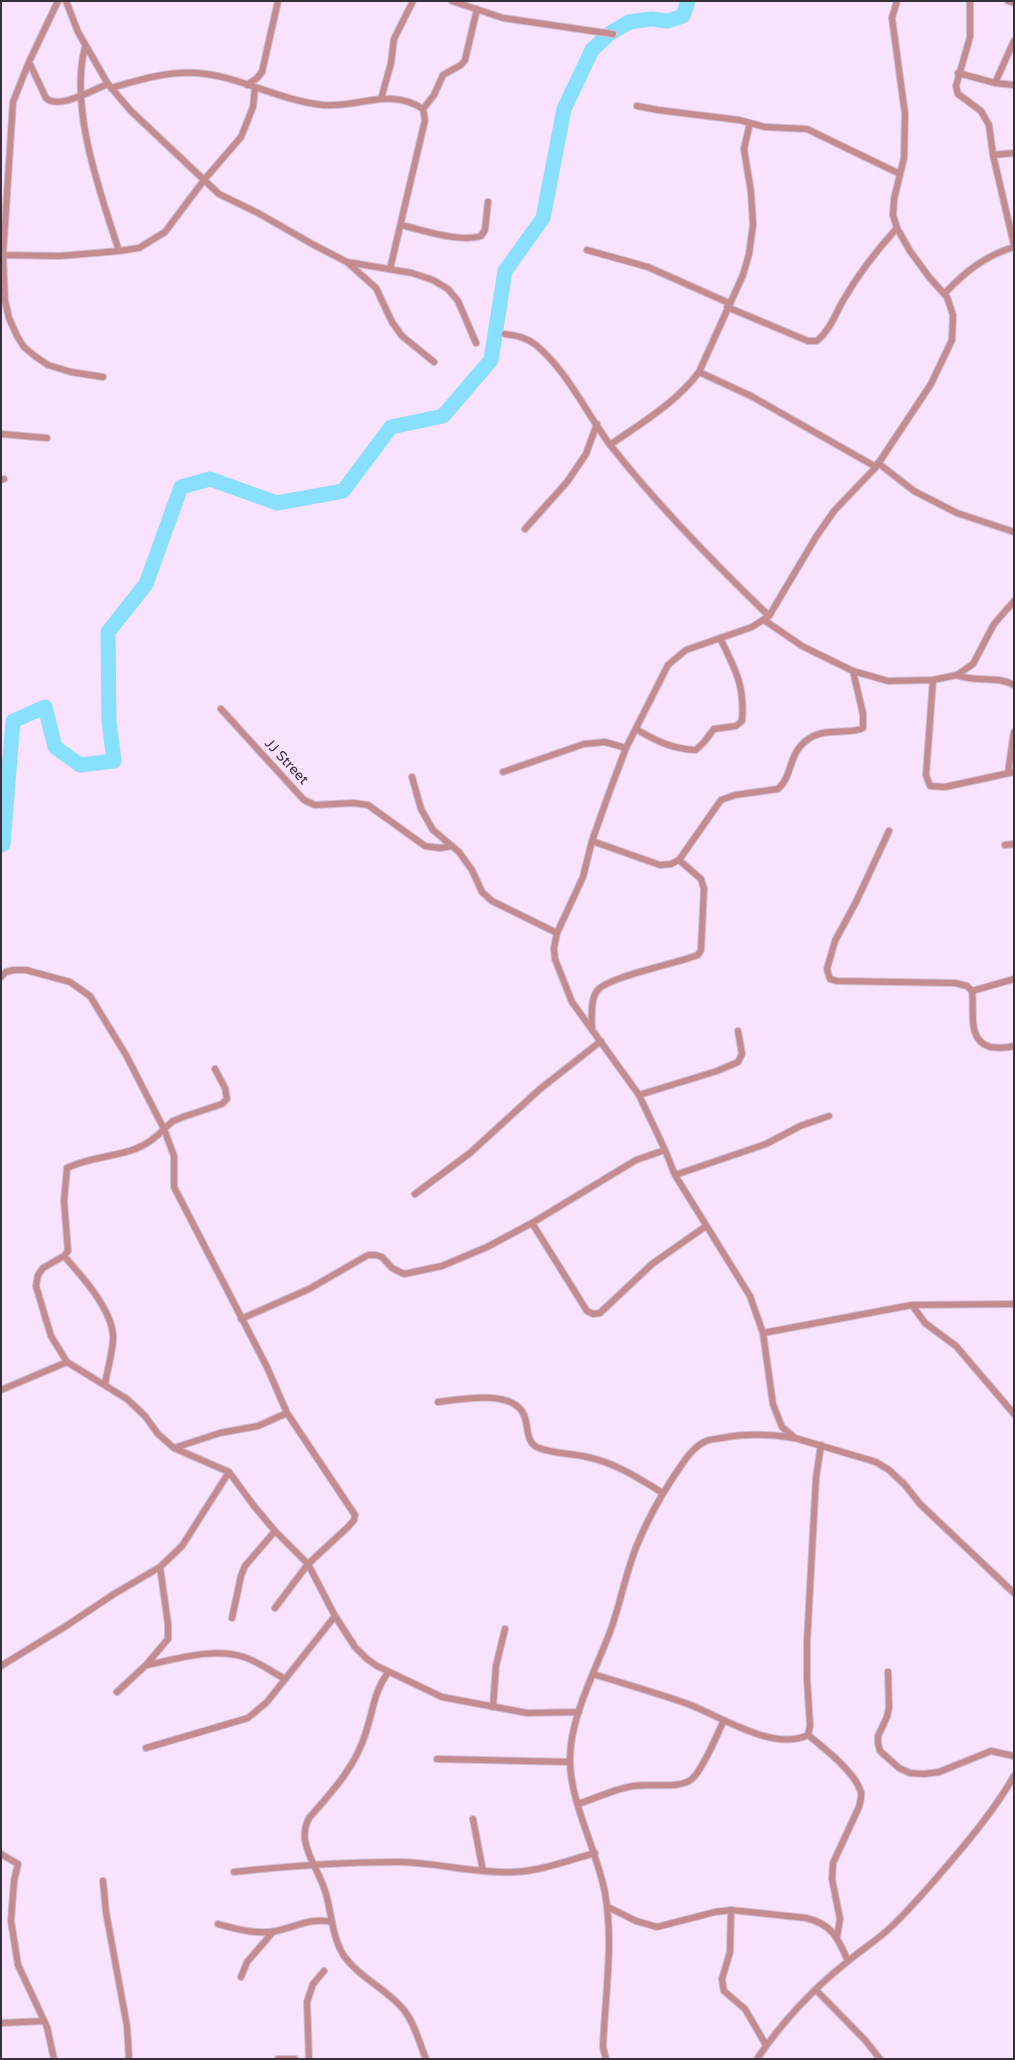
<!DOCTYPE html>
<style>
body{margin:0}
#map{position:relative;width:1015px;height:2060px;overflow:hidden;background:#f8e2fd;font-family:"Varela Round",sans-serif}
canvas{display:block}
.frame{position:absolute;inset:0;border:2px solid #372f39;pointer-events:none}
</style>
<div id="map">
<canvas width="1015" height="2060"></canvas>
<div class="frame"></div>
</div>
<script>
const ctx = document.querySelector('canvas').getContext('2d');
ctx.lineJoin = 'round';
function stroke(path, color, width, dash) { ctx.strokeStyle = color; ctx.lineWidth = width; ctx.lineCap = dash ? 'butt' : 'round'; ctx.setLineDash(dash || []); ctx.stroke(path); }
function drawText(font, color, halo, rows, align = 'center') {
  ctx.font = font + ' "Varela Round",sans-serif'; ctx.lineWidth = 5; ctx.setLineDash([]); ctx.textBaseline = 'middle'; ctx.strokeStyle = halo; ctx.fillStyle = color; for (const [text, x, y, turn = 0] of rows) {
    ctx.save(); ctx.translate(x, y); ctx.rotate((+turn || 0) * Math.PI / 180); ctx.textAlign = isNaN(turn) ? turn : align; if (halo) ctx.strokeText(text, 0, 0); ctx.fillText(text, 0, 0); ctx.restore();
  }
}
stroke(new Path2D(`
 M 1,845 L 3,844 L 13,721 L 45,707 L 55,747 L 80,765 L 114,761 L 109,721 L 108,632 L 146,584 L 181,487 L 210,479 L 277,503 L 343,491 L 391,427 L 443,416 L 491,360 L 505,271 L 543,218 L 564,109 L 592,50 L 609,34 L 629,22 L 651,19 L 668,21 L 683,16 L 688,1`), '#89dffe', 15);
const minor = new Path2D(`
 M 58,1 L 29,62 L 13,102 L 3,255 L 5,301 L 9,318 L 17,336 L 24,347 L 36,357 L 48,365 L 71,372 L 103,377
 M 66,1 L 78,32 L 108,84 L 131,111 L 219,194 L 258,213 L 314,245 L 347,262 L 412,273 L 433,280 L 448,289 L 458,301 L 476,343
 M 452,1 L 503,18 L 613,34
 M 897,1 L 892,18 L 905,114 L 904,158 L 894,199 L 893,215 L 897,228 L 910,251 L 929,277 L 947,297 L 953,315 L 952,340 L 931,384 L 876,467 L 834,511 L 816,537 L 769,616 L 752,627 L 686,650 L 668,665 L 626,748 L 609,793 L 592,841 L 583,877 L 557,933 L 554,948 L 555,959 L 572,1002 L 639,1095 L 665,1150 L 675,1175 L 750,1296 L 763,1333 L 773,1404 L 782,1427 L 795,1438 L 876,1462 L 889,1470 L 905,1485 L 920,1504 L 1014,1593
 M 970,1 L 970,37 L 956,86 L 958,94 L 981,111 L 989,125 L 993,155 L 1014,245
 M 1008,1 L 1014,3
 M 85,47 C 69,108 100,192 119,251
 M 29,62 L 46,98 C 59,110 92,90 108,84
 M 958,73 L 995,83 L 1014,85
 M 995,83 L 1014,41
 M 247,85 L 257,78 L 262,72 L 278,1
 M 111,88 C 139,80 167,71 197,73 C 240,76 280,101 323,105 C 358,108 391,87 423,109 L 425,120 L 390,269
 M 381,99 L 391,63 L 394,39 L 413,1
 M 637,106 L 658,110 L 739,120 L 765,127 L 807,129 L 900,174
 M 423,109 L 434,95 L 443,75 L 461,65 L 465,60 L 477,9
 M 993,155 L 1014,153
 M 401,225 C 423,230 460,243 481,236 L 485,230 L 488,202
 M 587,250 L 648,267 L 729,303
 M 1,255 L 60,256 L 119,251 L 139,248 L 165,232 L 204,180 L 241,137 L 253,107 L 255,87
 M 348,263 L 376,288 L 392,322 L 402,336 L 434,362
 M 944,294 C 965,272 984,256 1014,247
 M 727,307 L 808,341 L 817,341 C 831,329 835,314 844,299 C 859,273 877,250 897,228
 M 505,334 C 517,336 526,337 536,345 C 568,372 586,413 611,446 C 659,507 713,562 769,616
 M 699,372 L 751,396 L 876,467
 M 1,434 L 47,438
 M 610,445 C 641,423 676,403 699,372 L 743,275 L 749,254 L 753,225 L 751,192 L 744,149 L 750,123
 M 878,463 L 914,491 L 957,513 L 1014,532
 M 1,480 L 4,479
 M 525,529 L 567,482 L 586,454 L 597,424
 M 764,620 L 802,646 L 853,671 L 888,681 L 933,680 L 957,675 L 973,664 L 994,624 L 1014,601
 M 957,675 C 975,683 997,675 1014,685
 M 933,680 L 926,775 L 930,786 L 945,787 L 1014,772
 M 221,709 L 304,800 L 315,805 L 353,803 L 368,805 L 425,846 L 440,848 L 452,846
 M 636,729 C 656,741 672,749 696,750 L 704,742 L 714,729 L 736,726 L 742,721 C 745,685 735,669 720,638
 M 503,772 L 584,744 L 605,742 L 626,748
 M 1008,773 L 1014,732
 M 412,777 L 421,809 L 433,830 L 459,852 L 472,870 L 482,892 L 492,901 L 557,933
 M 889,831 L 856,902 L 835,941 L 827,969 L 830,979 L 837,981 L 955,983 L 967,986 L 972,991 C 975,1010 966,1040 990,1047 C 997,1048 1007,1048 1014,1046
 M 592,841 L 660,865 L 671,864 L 679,860 L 721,800 L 735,795 L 778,789 C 794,775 787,752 810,738 C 827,727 851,735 863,728 L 863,714 L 853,671
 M 1005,845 L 1014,844
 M 1,977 L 6,972 L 14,970 L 26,970 L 70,982 L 90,996 L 126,1055 L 164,1129 C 135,1161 102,1151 67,1168 L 64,1201 L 68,1251 L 64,1256 L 43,1268 L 38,1275 L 36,1286 L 51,1336 L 67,1362 L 127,1399 L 145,1416 L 158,1434 L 174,1448 L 229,1472 L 254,1506 L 275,1531 L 308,1564 L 335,1616 L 355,1647 L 367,1659 L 377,1666 L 442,1697 L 527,1713 L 579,1712
 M 972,991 L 1014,979
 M 592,1029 C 592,1017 590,1001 597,991 C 605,978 672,964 689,958 L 698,955 L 701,950 L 704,889 L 701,879 L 679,860
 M 215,1069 L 225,1088 L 227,1099 L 222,1104 L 183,1117 L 173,1121 L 164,1129 L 174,1156 L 174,1187 L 267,1367 L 287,1413 L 355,1515 L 354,1520 L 348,1527 L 308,1564 L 275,1608
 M 639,1095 L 717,1071 L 738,1062 L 742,1054 L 738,1031
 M 675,1175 L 766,1144 L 800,1126 L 829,1116
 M 415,1194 L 470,1153 L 540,1089 L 601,1041
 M 532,1223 L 587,1311 L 593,1314 L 600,1313 L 652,1264 L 706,1226
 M 64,1256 C 81,1275 111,1308 113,1335 C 114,1349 107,1370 105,1385
 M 912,1305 L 925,1323 L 956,1346 L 1014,1414
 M 241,1319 L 309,1289 L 368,1255 L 376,1255 L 382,1257 L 392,1268 L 404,1274 L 442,1266 L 487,1247 L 532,1223 L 636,1160 L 665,1150
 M 763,1333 L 912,1305 L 1014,1304
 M 1,1390 L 67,1362
 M 438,1402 C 460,1399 513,1389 524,1415 C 529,1426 525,1443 539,1448 C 554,1454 571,1453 587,1457 C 616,1463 638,1478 663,1493
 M 174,1448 L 220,1433 L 258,1426 L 287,1413
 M 232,1618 L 241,1576 L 245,1566 L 275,1531
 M 147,1665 C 177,1659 214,1647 244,1657 C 259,1662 272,1672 285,1679
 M 1,1666 L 66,1626 L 114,1594 L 160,1567 L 182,1546 L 229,1472
 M 388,1672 C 373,1694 374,1708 366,1732 C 356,1766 332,1792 309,1818 C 305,1826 304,1832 305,1840 C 308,1859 321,1875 326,1894 C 332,1915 332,1937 344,1956 C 360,1978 387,1989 404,2010 C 415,2024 419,2042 426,2059
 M 888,1672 L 889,1707 L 887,1717 L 878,1736 L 878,1743 L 880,1751 L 899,1768 L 910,1773 L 924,1774 L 939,1772 L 991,1751 L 1014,1756
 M 593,1674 C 625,1684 657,1693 688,1704 C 720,1716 773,1752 808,1735 L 810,1726 L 807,1678 L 807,1643 L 816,1478 L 821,1445
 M 117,1692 L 146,1665 L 168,1639 L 168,1624 L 160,1567
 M 493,1707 L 496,1666 L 505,1629
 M 808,1735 C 824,1748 855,1772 861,1792 C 862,1797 860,1802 859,1807 L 833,1863 L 832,1879 L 840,1919 L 837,1937
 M 146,1748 L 248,1718 L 267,1702 L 335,1616
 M 437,1759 L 569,1762
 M 578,1804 C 596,1798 615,1789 633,1786 C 650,1783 681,1790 693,1778 C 704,1767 717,1735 724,1720
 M 473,1819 L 483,1871
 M 1,1854 L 18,1864 L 14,1881 L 11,1921 L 18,1965 L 47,2027 L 54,2059
 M 234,1872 C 288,1866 343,1862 397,1862 C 436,1862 474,1874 514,1872 C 541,1871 569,1860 595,1853
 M 103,1881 L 106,1912 L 127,2026 L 129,2059
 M 608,1907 L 636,1921 L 657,1927 L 715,1912 L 731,1910 L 806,1918 C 832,1924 838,1938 848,1961
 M 731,1910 L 730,1952 L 722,1979 L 723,1986 L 724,1991 L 745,2009 L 766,2045
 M 218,1924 C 237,1929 257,1935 276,1931 C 296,1927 311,1917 332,1922
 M 241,1977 L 247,1962 L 273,1932
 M 816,1990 L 865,2040 L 880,2059
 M 1,2023 L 44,2021
 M 278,2059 L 295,2059
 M 309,2059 L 307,2002 L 313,1984 L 324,1971
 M 606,2059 L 603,2047 C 605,1996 614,1943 605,1893 C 597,1851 570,1801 570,1761 C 569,1718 597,1668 611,1629 C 621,1601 626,1572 637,1545 C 647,1521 660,1497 674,1476 C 683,1463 691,1449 704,1442 C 709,1439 716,1439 722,1438 C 747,1433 769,1434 794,1438
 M 757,2059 C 782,2022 813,1989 847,1962 C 862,1949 878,1940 892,1926 C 911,1908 929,1887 946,1867 C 971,1838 994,1810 1014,1776`);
stroke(minor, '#d1bed6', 8);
stroke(minor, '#c48c8f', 6);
drawText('14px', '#372f39', '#f8e2fd', [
 ["JJ Street",286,762,47]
]);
</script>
